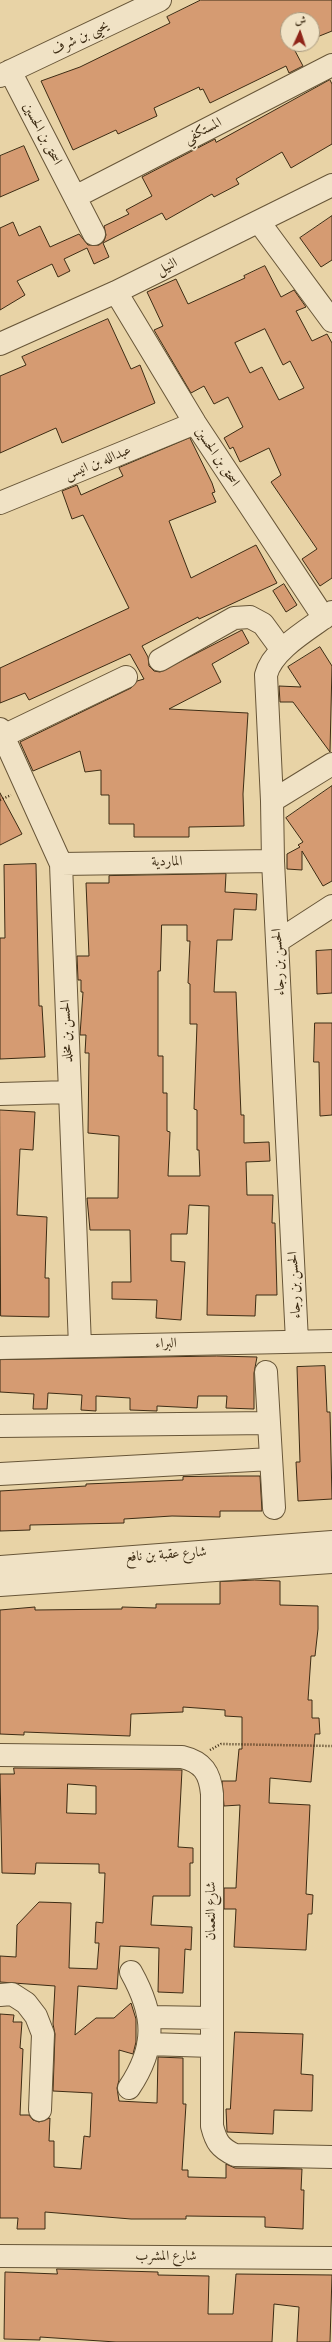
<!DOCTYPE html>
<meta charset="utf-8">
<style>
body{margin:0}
#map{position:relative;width:332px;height:2342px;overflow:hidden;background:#e8d3a6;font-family:"IM FELL Great Primer",Amiri,serif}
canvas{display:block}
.north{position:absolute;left:280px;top:12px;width:40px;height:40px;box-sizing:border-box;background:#f0e2c5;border:1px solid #a8997e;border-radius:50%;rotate:3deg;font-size:11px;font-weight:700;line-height:16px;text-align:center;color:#3d2c14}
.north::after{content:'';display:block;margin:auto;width:14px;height:18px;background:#8f2418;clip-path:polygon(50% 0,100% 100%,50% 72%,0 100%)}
</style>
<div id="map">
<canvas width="332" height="2342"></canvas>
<div class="north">ش</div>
</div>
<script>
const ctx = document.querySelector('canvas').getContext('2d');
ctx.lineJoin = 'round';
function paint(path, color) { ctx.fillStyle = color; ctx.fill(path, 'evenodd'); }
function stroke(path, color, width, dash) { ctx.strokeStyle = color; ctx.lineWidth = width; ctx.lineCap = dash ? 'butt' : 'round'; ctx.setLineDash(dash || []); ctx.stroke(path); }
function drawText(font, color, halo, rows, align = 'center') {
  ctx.font = font + ' "IM FELL Great Primer",Amiri,serif'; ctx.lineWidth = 3.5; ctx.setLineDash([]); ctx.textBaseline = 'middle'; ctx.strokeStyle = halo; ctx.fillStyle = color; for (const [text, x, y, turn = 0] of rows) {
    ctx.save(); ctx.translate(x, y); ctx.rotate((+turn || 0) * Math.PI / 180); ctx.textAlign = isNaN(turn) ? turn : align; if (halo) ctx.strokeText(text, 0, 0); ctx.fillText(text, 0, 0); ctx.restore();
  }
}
const building = new Path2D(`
 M 201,0 L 332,0 L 332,31 L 312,39 L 312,20 L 288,20 L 288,44 L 301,44 L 293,47 L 303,66 L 289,73 L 286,66 L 210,103 L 203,89 L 200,90 L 199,87 L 154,108 L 157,116 L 118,134 L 116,130 L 73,150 L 41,81 L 80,67 L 170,23 L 167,17 Z
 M 330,80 L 332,84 L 332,144 L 291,168 L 282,152 L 236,179 L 239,184 L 214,197 L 212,194 L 166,220 L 162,213 L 103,243 L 109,257 L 94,264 L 87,248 L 64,259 L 70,271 L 58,277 L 52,264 L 17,281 L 25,295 L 0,310 L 0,228 L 13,222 L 19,236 L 40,226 L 50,247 L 79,234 L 88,245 L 99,245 L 104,241 L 106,235 L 104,226 L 129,214 L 126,210 L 152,196 L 142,177 L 215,139 L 216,142 Z
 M 24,146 L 39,180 L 0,197 L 0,156 Z
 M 332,216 L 332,260 L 321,267 L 300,238 Z
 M 265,266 L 281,297 L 294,290 L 306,307 L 296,311 L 312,341 L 327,334 L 332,343 L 332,578 L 320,586 L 302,559 L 317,549 L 271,482 L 281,475 L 269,448 L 240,462 L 233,447 L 230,449 L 224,438 L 243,427 L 228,397 L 214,404 L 204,386 L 191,393 L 154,330 L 163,326 L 147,292 L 176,279 L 188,304 L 245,278 L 244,276 ZM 265,329 L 283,365 L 290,361 L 304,388 L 279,400 L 262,367 L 250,373 L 235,343 Z
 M 108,319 L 131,369 L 140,365 L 155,403 L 62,443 L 56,428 L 0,453 L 0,376 L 26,365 L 22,357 Z
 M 190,438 L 212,483 L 215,492 L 212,493 L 216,502 L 169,521 L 191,578 L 256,545 L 277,583 L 199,619 L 198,617 L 142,646 L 148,657 L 149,666 L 154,671 L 160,672 L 242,630 L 249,643 L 212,664 L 221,682 L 169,709 L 248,713 L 243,794 L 244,826 L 189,827 L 189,837 L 134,837 L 134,824 L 109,824 L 109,795 L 101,795 L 101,770 L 85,772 L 80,751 L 33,771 L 20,742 L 131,688 L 137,681 L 144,679 L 130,654 L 29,700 L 25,693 L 0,703 L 0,668 L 129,608 L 83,515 L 72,519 L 62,491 L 77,485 L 81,495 L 123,476 L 119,468 Z
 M 284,584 L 297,605 L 286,612 L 273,591 Z
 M 320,647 L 332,666 L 330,752 L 293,702 L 280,702 L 279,686 L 301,687 L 288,667 Z
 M 332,786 L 332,881 L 323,886 L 302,851 L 302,870 L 287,869 L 287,854 L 300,847 L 298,845 L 303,842 L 286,818 Z
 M 0,793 L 22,834 L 0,845 Z
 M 36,864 L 39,1006 L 42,1006 L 45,1057 L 0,1059 L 0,938 L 5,938 L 4,865 Z
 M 226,874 L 225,892 L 257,894 L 256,910 L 234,909 L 232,940 L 217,940 L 214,992 L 236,992 L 241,1115 L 244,1115 L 244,1143 L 269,1142 L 270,1161 L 246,1162 L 247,1195 L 273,1195 L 272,1223 L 275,1223 L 277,1295 L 256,1295 L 255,1316 L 207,1315 L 209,1206 L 189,1205 L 187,1234 L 171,1234 L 171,1261 L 185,1262 L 181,1320 L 156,1318 L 157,1300 L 112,1299 L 112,1282 L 131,1282 L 130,1230 L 90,1230 L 87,1198 L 118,1198 L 119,1136 L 88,1133 L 89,1053 L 85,1053 L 86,1035 L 80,1035 L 83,992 L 81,992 L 81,980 L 78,980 L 77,956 L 89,956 L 86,883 L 109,883 L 109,876 ZM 162,925 L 187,925 L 187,941 L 190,941 L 188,983 L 190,984 L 190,1024 L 197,1024 L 194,1109 L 197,1110 L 197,1150 L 199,1150 L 200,1176 L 168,1176 L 170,1132 L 167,1131 L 167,1093 L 163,1093 L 163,1056 L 158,1056 L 158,971 L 160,971 Z
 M 332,950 L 332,993 L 317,994 L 316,951 Z
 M 315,1023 L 332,1023 L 332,1115 L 320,1116 L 319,1062 L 314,1062 Z
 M 0,1110 L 35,1112 L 33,1150 L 20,1149 L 17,1215 L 47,1217 L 45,1278 L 49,1278 L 49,1317 L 1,1316 Z
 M 217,1356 L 257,1357 L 254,1373 L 254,1409 L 226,1408 L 227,1396 L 198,1396 L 197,1408 L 157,1406 L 157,1411 L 130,1410 L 130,1398 L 96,1396 L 96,1411 L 81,1410 L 82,1395 L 48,1393 L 47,1409 L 33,1409 L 34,1394 L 0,1392 L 0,1360 Z
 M 325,1366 L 327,1412 L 330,1412 L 332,1499 L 298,1501 L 296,1462 L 300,1462 L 297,1367 Z
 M 230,1476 L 260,1476 L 262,1511 L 220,1511 L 220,1517 L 172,1516 L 124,1519 L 124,1523 L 30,1525 L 30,1530 L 0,1531 L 0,1491 L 86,1486 L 86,1484 L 183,1480 L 183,1477 Z
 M 255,1580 L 280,1581 L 280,1605 L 318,1606 L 318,1629 L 315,1656 L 311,1656 L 308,1700 L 312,1700 L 312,1718 L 319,1718 L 320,1734 L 315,1734 L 311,1782 L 270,1778 L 269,1803 L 310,1805 L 306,1894 L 313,1895 L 312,1914 L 308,1914 L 306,1950 L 234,1947 L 236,1909 L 224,1909 L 224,1888 L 236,1888 L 240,1805 L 224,1806 L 222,1781 L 236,1781 L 239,1749 L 242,1749 L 242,1717 L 225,1716 L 225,1710 L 183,1707 L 183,1712 L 131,1714 L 130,1736 L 24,1732 L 24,1735 L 0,1734 L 0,1610 L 35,1607 L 35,1610 L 122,1609 L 122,1607 L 156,1608 L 156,1604 L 220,1604 L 220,1582 Z
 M 14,1768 L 182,1770 L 178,1847 L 193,1848 L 193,1863 L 190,1863 L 190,1896 L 153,1896 L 151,1925 L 192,1927 L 191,1950 L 185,1949 L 183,1993 L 158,1992 L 159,1948 L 120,1946 L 117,1989 L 78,1986 L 75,2035 L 96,2018 L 114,2018 L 131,2003 L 136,2019 L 136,2042 L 133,2054 L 119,2050 L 119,2080 L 117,2088 L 119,2101 L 157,2103 L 158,2057 L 183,2058 L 183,2104 L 186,2104 L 182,2170 L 188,2170 L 188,2177 L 226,2178 L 226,2164 L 235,2168 L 302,2169 L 301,2190 L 304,2190 L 303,2229 L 265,2227 L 265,2217 L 186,2216 L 186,2219 L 131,2219 L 45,2212 L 45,2229 L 17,2229 L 18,2218 L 0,2218 L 0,2014 L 14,2015 L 13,2022 L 22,2022 L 20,2048 L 23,2049 L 20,2115 L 29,2115 L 33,2120 L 39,2122 L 50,2118 L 49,2141 L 54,2141 L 54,2167 L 81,2169 L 84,2136 L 90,2137 L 92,2093 L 53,2091 L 55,2034 L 53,2024 L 55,1986 L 0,1982 L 0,1956 L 16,1957 L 17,1925 L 39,1902 L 71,1903 L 69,1968 L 97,1969 L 99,1943 L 95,1943 L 96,1922 L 103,1923 L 105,1873 L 99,1873 L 99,1864 L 36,1863 L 35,1874 L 2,1873 L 0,1774 L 14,1774 ZM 68,1784 L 96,1786 L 96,1814 L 67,1813 Z
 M 235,2032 L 303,2034 L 301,2074 L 313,2075 L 312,2111 L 274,2110 L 273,2134 L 227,2132 L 226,2109 L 230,2109 Z
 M 57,2269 L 158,2272 L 158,2275 L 209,2276 L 208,2314 L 233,2314 L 236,2274 L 332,2275 L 330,2342 L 297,2342 L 299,2307 L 274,2304 L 272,2342 L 116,2342 L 40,2337 L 40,2340 L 4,2339 L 5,2272 L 57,2274 Z`);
paint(building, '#d59b72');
stroke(building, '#3d2c14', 1);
const minor = new Path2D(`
 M 10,71 L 94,234
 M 0,76 L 160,0
 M 75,197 L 332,65
 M 259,222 L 332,321
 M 116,292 L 195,423 L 324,618
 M 0,344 L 116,292 L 332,185
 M 0,503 L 195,423
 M 160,660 L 234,618 L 250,617 L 263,624 L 282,650
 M 0,729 L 61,864 L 80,1346
 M 3,736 L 126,677
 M 272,801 L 332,764
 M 61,864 L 273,861
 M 278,941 L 332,906
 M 0,1094 L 69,1092
 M 297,1341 L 273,861 L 272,801 L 266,675 C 272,649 311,628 332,612
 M 0,1348 L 332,1341
 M 266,1372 L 274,1508
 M 0,1426 L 269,1423
 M 0,1474 L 271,1459
 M 0,1567 L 332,1542
 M 0,1585 L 332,1562
 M 0,1755 L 182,1757 C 203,1762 210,1773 212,1794 L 212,2126 C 216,2142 220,2148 235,2155 L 332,2157
 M 0,1995 L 12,1994 L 26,2003 L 36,2016 L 43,2034 L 40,2110
 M 150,2017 L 212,2018
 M 148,2044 L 212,2046
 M 129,2088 C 157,2046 155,2015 131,1972
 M 0,2256 L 332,2258`);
stroke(minor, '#685638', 24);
stroke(new Path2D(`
 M 0,800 L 11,795
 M 210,1750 L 221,1744 L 332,1746`), '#3d2c14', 2.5, [1, 2]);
stroke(minor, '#f0e2c5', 22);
drawText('14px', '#3d2c14', '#f0e2c5', [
 ["يحيى بن شرف",80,38,-26],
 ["المستكفي",203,131,-27],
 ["اسحق بن الحسين",42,134,62],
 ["النيل",167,267,-26],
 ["اسحق بن الحسين",217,457,56],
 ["عبدالله بن انيس",98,463,-22],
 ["الماردية",167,862,-1],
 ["الحسن بن رجاء",279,962,-93],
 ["الحسن بن مخلد",67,1031,-92],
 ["الحسن بن رجاء",295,1285,-93],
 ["البراء",166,1344,-1],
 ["شارع عقبة بن نافع",166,1555,-4],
 ["شارع النعمان",212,1911,-90],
 ["شارع المشرب",166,2257]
]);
</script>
